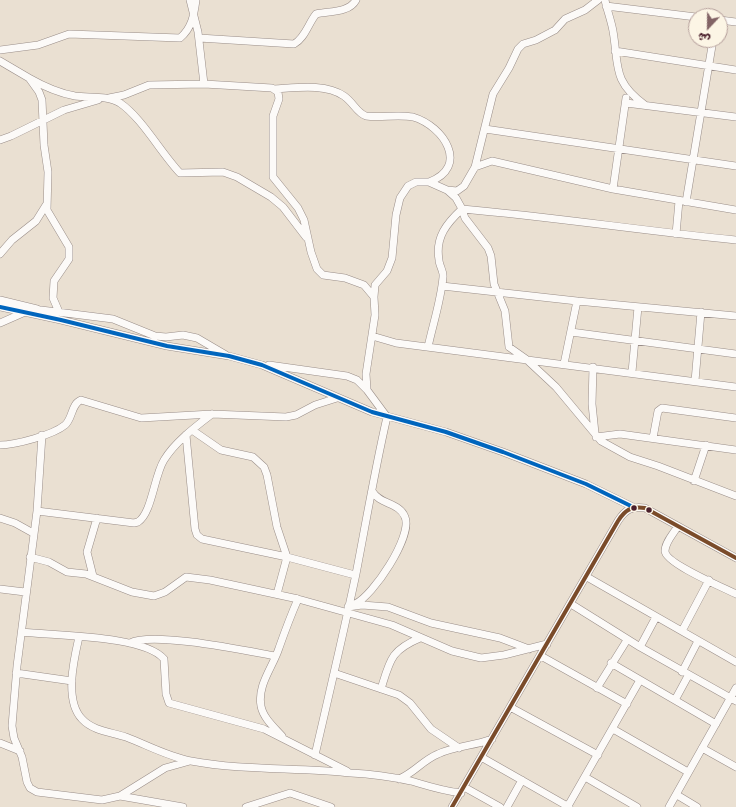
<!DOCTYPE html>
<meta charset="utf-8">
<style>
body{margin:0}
#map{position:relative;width:736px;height:807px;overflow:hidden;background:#eae0d2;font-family:"Playpen Sans","Playpen Sans Arabic",sans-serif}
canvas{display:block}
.north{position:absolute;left:688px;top:8px;width:40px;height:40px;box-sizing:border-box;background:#fcf5e5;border:1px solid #b59f9b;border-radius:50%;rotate:202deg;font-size:11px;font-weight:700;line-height:16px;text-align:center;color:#4a1f2b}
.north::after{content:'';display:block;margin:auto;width:14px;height:18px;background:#826365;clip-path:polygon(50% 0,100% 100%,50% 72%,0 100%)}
</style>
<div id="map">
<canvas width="736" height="807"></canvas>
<div class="north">ش</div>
</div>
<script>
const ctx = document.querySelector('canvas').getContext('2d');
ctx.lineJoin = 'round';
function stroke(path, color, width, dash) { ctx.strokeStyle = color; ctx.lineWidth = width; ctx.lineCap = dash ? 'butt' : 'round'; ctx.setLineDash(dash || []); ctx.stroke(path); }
const minor = new Path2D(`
 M 190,0 L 198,32 L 204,84 L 272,88 L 278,92 L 279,99 L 273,116 L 273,177 L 298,208 L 304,220 L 311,252 L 317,269 L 323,275 L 345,278 L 364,285 L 374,297 L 375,315 L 366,374 L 367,390 L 387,417 C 375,469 366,522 356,574 C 343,635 329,695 315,755
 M 605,0 C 607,10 611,20 613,31 C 619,66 612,81 645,105
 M 606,6 L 696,17
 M 720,20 L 736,22
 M 199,38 L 294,44 C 305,38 308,24 316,14 C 329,11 349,13 356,0
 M 0,50 L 38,45 L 69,34 L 180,38 C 192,28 194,15 196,0
 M 615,51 L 736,70
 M 0,61 L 29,78 L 39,92 L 42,100 L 44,145 L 48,172 L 47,210 L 69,247 L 69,259 L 54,281 L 53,298 L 59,312
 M 29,78 C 43,86 58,93 75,96 C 89,98 107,95 120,103 C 142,118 161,153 180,173 L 223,172 L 237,177 L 271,197 L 283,207 L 306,237
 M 274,89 C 295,88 325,83 344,96 C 353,102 357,113 366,116 C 381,118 398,114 413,117 C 444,126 470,167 429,182
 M 109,98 L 124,95 L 149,85 L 204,84
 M 626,103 L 736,117
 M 485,129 L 736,166
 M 0,140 L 11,136 L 64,110 L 98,100
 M 475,167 L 492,161 L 613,189 L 736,210
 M 613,189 L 626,98
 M 447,190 L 457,191 L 464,186 L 475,167 L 493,94 L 509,68 L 518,49 L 523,44 L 536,40 L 555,30 L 565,19 L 585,10 L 598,0
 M 686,202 L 713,40
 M 676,234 L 679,201
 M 0,254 L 12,240 L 36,221 L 46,205
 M 442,286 L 577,301 L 736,316
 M 374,297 L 375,285 L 387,271 L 392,258 L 396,215 L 400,198 L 408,186 L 416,182 L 429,182 L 447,190 L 456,198 L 461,207 L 465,218 L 488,248 L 491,256 L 494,284 L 505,311 L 509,347 L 526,359 L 556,387 L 601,441 L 630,457 L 658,466 L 736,496
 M 0,300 L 37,309
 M 0,307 L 61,320 L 167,346 L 229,356 L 262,365 L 372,412 L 446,432 L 503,452 L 586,484 L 633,507
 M 0,323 L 25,312 L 41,310 L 113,319 L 155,336 L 166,337 L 183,335 L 197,338 L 226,355
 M 571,332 L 736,354
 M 372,336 L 396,343 L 736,387
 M 428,347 C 433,324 441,300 443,277 C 444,272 439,265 439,260 C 435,237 447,223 462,209 C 554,217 644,231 736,240
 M 564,364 L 577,301
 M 269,365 L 347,376 L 357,380 L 367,390
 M 593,367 L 592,404 L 595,433
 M 632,372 L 638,307
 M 695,381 L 701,312
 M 192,430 L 221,450 L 253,457 L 264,467 L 267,475 L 277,527 L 287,557 L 277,594
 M 42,435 L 37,511 L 17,666 L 12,726 L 14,738 L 22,757 L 27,782 L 30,788 L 37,792 L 102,800 L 120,796 L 165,768 L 190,761
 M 186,435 L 195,529 L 197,535 L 202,539 L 287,557 L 355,575
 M 596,437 L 620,434 L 736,450
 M 653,438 L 658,411 L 662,408 L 736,418
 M 0,445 C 15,445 53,435 65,425 C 73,418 71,404 81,400 L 141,418 L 212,414 L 286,417 L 296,415 L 315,405 L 337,398
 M 694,481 L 706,445
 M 37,511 L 134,523 L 138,522 C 152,513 154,476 164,460 C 175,442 195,427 212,414
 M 0,518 L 15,523 L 33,533
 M 678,526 C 674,533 665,542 665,551 C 665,563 724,588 736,594
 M 30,557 L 49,562 L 67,572 L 86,574 L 132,592 L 154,596 L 165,592 L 186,577 L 210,580 L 298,599 L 392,625 L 452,651 L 481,658 L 504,655 L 547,644
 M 93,576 L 87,552 L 97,518
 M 587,577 L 736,662
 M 0,589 L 25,592
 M 355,604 C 373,596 413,536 405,517 C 399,502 380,505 372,491
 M 571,604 L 640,647 L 736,701
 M 348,607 L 362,605 L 388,607 L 431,623 L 500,638 L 529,649
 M 682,631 L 709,580
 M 22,632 C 55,636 144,635 164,659 L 166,694 L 169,703 L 264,729 L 347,771
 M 79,637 C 74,659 64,700 82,719 C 93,731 111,732 126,737 C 147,745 169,757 191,761 C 244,771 298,767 351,773 C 370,774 392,777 411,781 C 428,786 443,791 461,793
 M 130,643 C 153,631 247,651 275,656
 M 640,647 L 656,617
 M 541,656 L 627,704
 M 611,663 L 716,724
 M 682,672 L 698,641
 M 16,673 L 72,681
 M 334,673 L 399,695 L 410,703 L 431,729 L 459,748
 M 597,688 L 627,640
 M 381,689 C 390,660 391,650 420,638
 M 675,700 L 688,676
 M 510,707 L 598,755
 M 613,729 L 688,772
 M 282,736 C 275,728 263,718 261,706 C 257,685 273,667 279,648 C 285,631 291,615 298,599
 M 0,743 L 20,751
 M 702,748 L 736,767
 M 481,757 L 569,807
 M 585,777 L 637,807
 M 399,779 C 414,773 423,760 438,754 C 455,746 474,746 492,739
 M 464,787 L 500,807
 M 677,795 L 697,807
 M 120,796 L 183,807
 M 568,806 L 640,680
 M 246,807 L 290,793 L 331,807
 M 452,807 L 618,521 C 625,510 631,506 645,508 L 736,558
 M 507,807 L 522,780
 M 669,807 L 736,688`);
stroke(minor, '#998d88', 8);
stroke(minor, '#fcfaf8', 7);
stroke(new Path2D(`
 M 0,307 L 61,320 L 167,346 L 229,356 L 262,365 L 372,412 L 446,432 L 503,452 L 586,484 L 633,507`), '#0065bd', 4);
stroke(new Path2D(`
 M 452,807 L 618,521 C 625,510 631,506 645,508 L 736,558`), '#7a4b2a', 4);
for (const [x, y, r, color] of [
 [634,508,3.5,"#4a1f2b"],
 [649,510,3.5,"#4a1f2b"]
]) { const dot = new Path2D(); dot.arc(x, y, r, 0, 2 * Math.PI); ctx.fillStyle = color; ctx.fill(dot); stroke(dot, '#fcf5e5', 1.5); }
</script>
